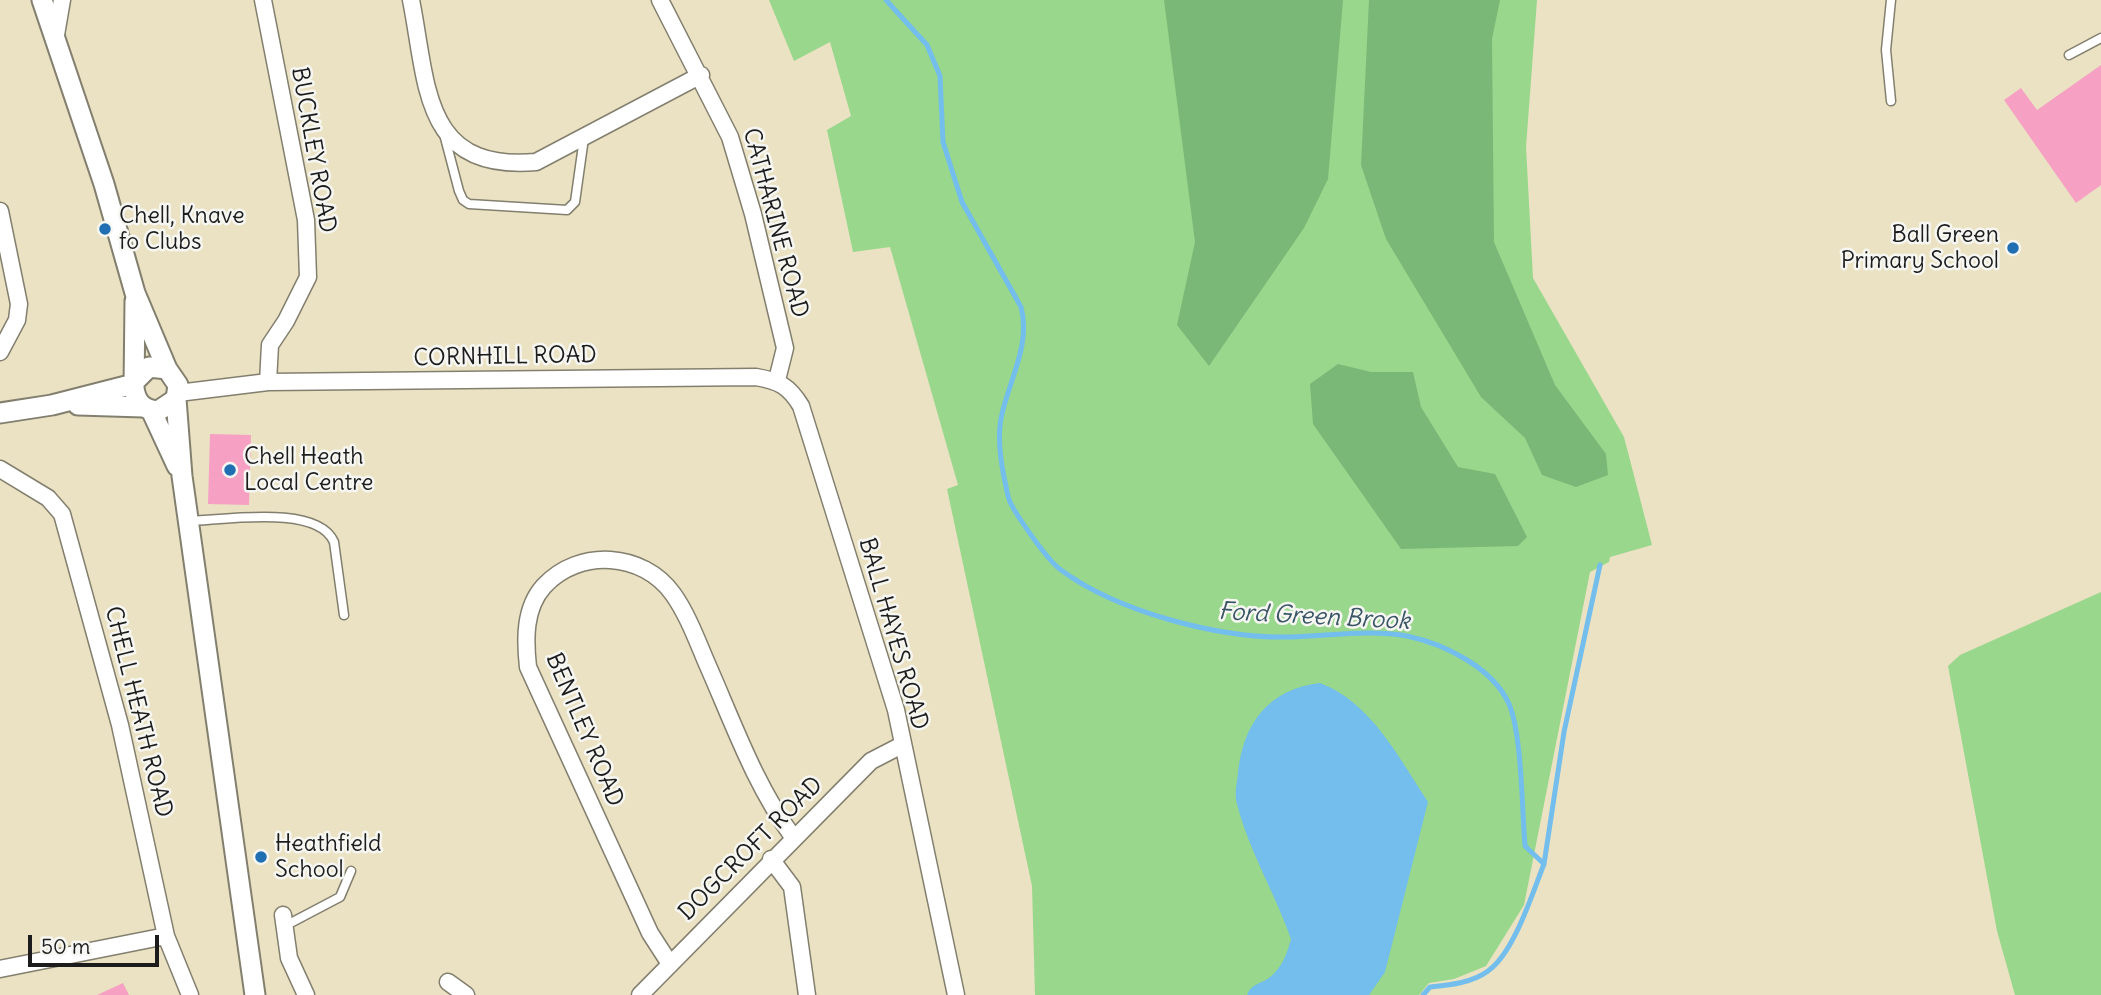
<!DOCTYPE html>
<style>
body{margin:0}
#map{position:relative;width:2101px;height:995px;overflow:hidden;background:#eae2c2;font-family:Delius,sans-serif}
canvas{display:block}
.scale{position:absolute;left:28px;top:935px;width:131px;height:32px;box-sizing:border-box;border:4px solid #1c1c1c;border-top:0;padding-left:9px;font-size:21px;line-height:24px;white-space:nowrap;color:#1c1c1c;-webkit-text-stroke:5px #f6f6f2;paint-order:stroke}
</style>
<div id="map">
<canvas width="2101" height="995"></canvas>
<div class="scale">50 m</div>
</div>
<script>
const ctx = document.querySelector('canvas').getContext('2d');
ctx.lineJoin = 'round';
function paint(path, color) { ctx.fillStyle = color; ctx.fill(path, 'evenodd'); }
function stroke(path, color, width, dash) { ctx.strokeStyle = color; ctx.lineWidth = width; ctx.lineCap = dash ? 'butt' : 'round'; ctx.setLineDash(dash || []); ctx.stroke(path); }
function drawText(font, color, halo, rows, align = 'center') {
  ctx.font = font + ' Delius,sans-serif'; ctx.lineWidth = 5; ctx.setLineDash([]); ctx.textBaseline = 'middle'; ctx.strokeStyle = halo; ctx.fillStyle = color; for (const [text, x, y, turn = 0] of rows) {
    ctx.save(); ctx.translate(x, y); ctx.rotate((+turn || 0) * Math.PI / 180); ctx.textAlign = isNaN(turn) ? turn : align; if (halo) ctx.strokeText(text, 0, 0); ctx.fillText(text, 0, 0); ctx.restore();
  }
}
paint(new Path2D(`
 M 769,0 L 1537,0 L 1526,147 L 1533,278 L 1624,437 L 1652,545 L 1610,557 L 1609,562 L 1590,572 L 1524,905 L 1486,966 L 1454,979 L 1429,983 L 1419,995 L 1035,995 L 1032,886 L 947,489 L 958,485 L 890,247 L 853,252 L 827,130 L 851,116 L 830,42 L 794,61 Z
 M 2101,592 L 2101,995 L 2015,995 L 1997,931 L 1948,666 L 1960,655 Z`), '#99d78c');
paint(new Path2D(`
 M 1164,0 L 1343,0 L 1328,179 L 1304,228 L 1209,366 L 1177,325 L 1195,242 Z
 M 1369,0 L 1500,0 L 1492,39 L 1494,242 L 1555,385 L 1606,454 L 1608,475 L 1576,487 L 1542,475 L 1525,438 L 1481,397 L 1386,239 L 1361,165 Z
 M 1338,364 L 1371,372 L 1413,372 L 1421,407 L 1458,467 L 1495,474 L 1527,537 L 1518,546 L 1401,549 L 1313,424 L 1310,384 Z`), '#7ab878');
paint(new Path2D(`
 M 1320,683 C 1371,702 1399,758 1428,802 L 1385,972 L 1369,995 L 1247,995 C 1251,984 1260,984 1269,978 C 1282,968 1287,954 1291,939 C 1275,893 1249,851 1237,804 C 1234,795 1237,782 1238,773 C 1243,723 1269,689 1320,683 Z`), '#73beec');
stroke(new Path2D(`
 M 886,0 L 927,45 L 940,76 L 943,142 L 962,202 L 1021,307 C 1031,343 1010,379 1002,414 C 997,434 1000,457 1004,477 C 1006,485 1007,495 1010,502 C 1018,518 1048,561 1061,570 C 1118,612 1220,639 1291,637 C 1329,636 1370,629 1407,636 C 1445,644 1493,668 1509,704 C 1522,734 1522,811 1525,846 L 1544,864 C 1532,894 1514,953 1488,971 C 1472,983 1449,985 1430,987 L 1423,995
 M 1544,864 L 1564,732 L 1600,565`), '#73beec', 5);
paint(new Path2D(`
 M 2101,65 L 2101,185 L 2076,203 L 2004,100 L 2021,88 L 2037,110 Z
 M 210,434 L 251,435 L 249,505 L 208,504 Z
 M 123,983 L 129,995 L 97,995 Z`), '#f6a1c4');
const service = new Path2D(`
 M 1891,0 L 1886,50 L 1891,101
 M 2069,55 L 2101,38
 M 444,134 L 459,191 L 463,200 L 469,204 L 567,210 L 575,202 L 584,138
 M 188,521 C 224,520 318,504 334,542 L 344,615
 M 283,927 L 340,897 L 351,871`);
const minor = new Path2D(`
 M 263,0 L 306,220 L 308,277 L 286,321 L 270,345 L 268,382
 M 411,0 C 428,85 422,172 536,162 L 701,75
 M 660,0 L 730,137 L 753,214 L 785,348 L 777,380
 M 56,35 L 62,0
 M 0,211 L 19,304 L 17,320 L 0,352
 M 178,393 L 268,382 L 756,377 C 779,381 789,386 801,406 L 896,710 L 956,995
 M 0,469 L 48,498 L 62,514 L 120,725 L 166,936 L 190,995
 M 771,859 L 792,887 L 807,995
 M 283,915 L 289,958 L 306,995
 M 670,964 L 650,933 L 528,667 C 525,640 524,608 544,586 C 579,548 643,552 673,594 C 688,615 698,643 708,666 C 734,725 755,785 793,837
 M 0,969 L 166,936
 M 448,982 L 466,995
 M 640,995 L 871,761 L 902,745`);
const tertiary = new Path2D(`
 M 42,0 L 104,184 L 135,293 L 167,369
 M 135,301 L 134,388 C 136,403 144,410 158,411 L 176,399 L 178,385 L 167,369 L 149,367 L 135,381
 M 176,399 L 182,476 L 255,995
 M 78,405 L 143,407
 M 151,410 L 177,466
 M 0,413 L 52,405 L 134,384`);
stroke(service, '#837f6f', 11);
stroke(minor, '#837f6f', 19);
stroke(tertiary, '#837f6f', 23);
stroke(service, '#fff', 8);
stroke(minor, '#fff', 16);
stroke(tertiary, '#fff', 19);
for (const [x, y, r, color] of [
 [105,229,7,"#1f6fb2"],
 [2013,248,7,"#1f6fb2"],
 [230,470,7,"#1f6fb2"],
 [261,857,7,"#1f6fb2"]
]) { const dot = new Path2D(); dot.arc(x, y, r, 0, 2 * Math.PI); ctx.fillStyle = color; ctx.fill(dot); stroke(dot, '#f6f6f2', 2.5); }
drawText('23px', '#1c1c1c', '#f6f6f2', [
 ["BUCKLEY ROAD",313,150,80],
 ["CATHARINE ROAD",775,223,75],
 ["CORNHILL ROAD",505,357,-1],
 ["BALL HAYES ROAD",893,634,74],
 ["CHELL HEATH ROAD",138,712,76],
 ["BENTLEY ROAD",584,730,67],
 ["DOGCROFT ROAD",751,849,-45]
]);
drawText('23px', '#1c1c1c', '#f6f6f2', [
 ["Chell, Knave",119,216],
 ["fo Clubs",119,242],
 ["Ball Green",1999,235,"right"],
 ["Primary School",1999,261,"right"],
 ["Chell Heath",244,457],
 ["Local Centre",244,483],
 ["Heathfield",275,844],
 ["School",275,870]
], 'left');
drawText('italic 24px', '#3a5565', '#f6f6f2', [
 ["Ford Green Brook",1314,617,3]
]);
</script>
